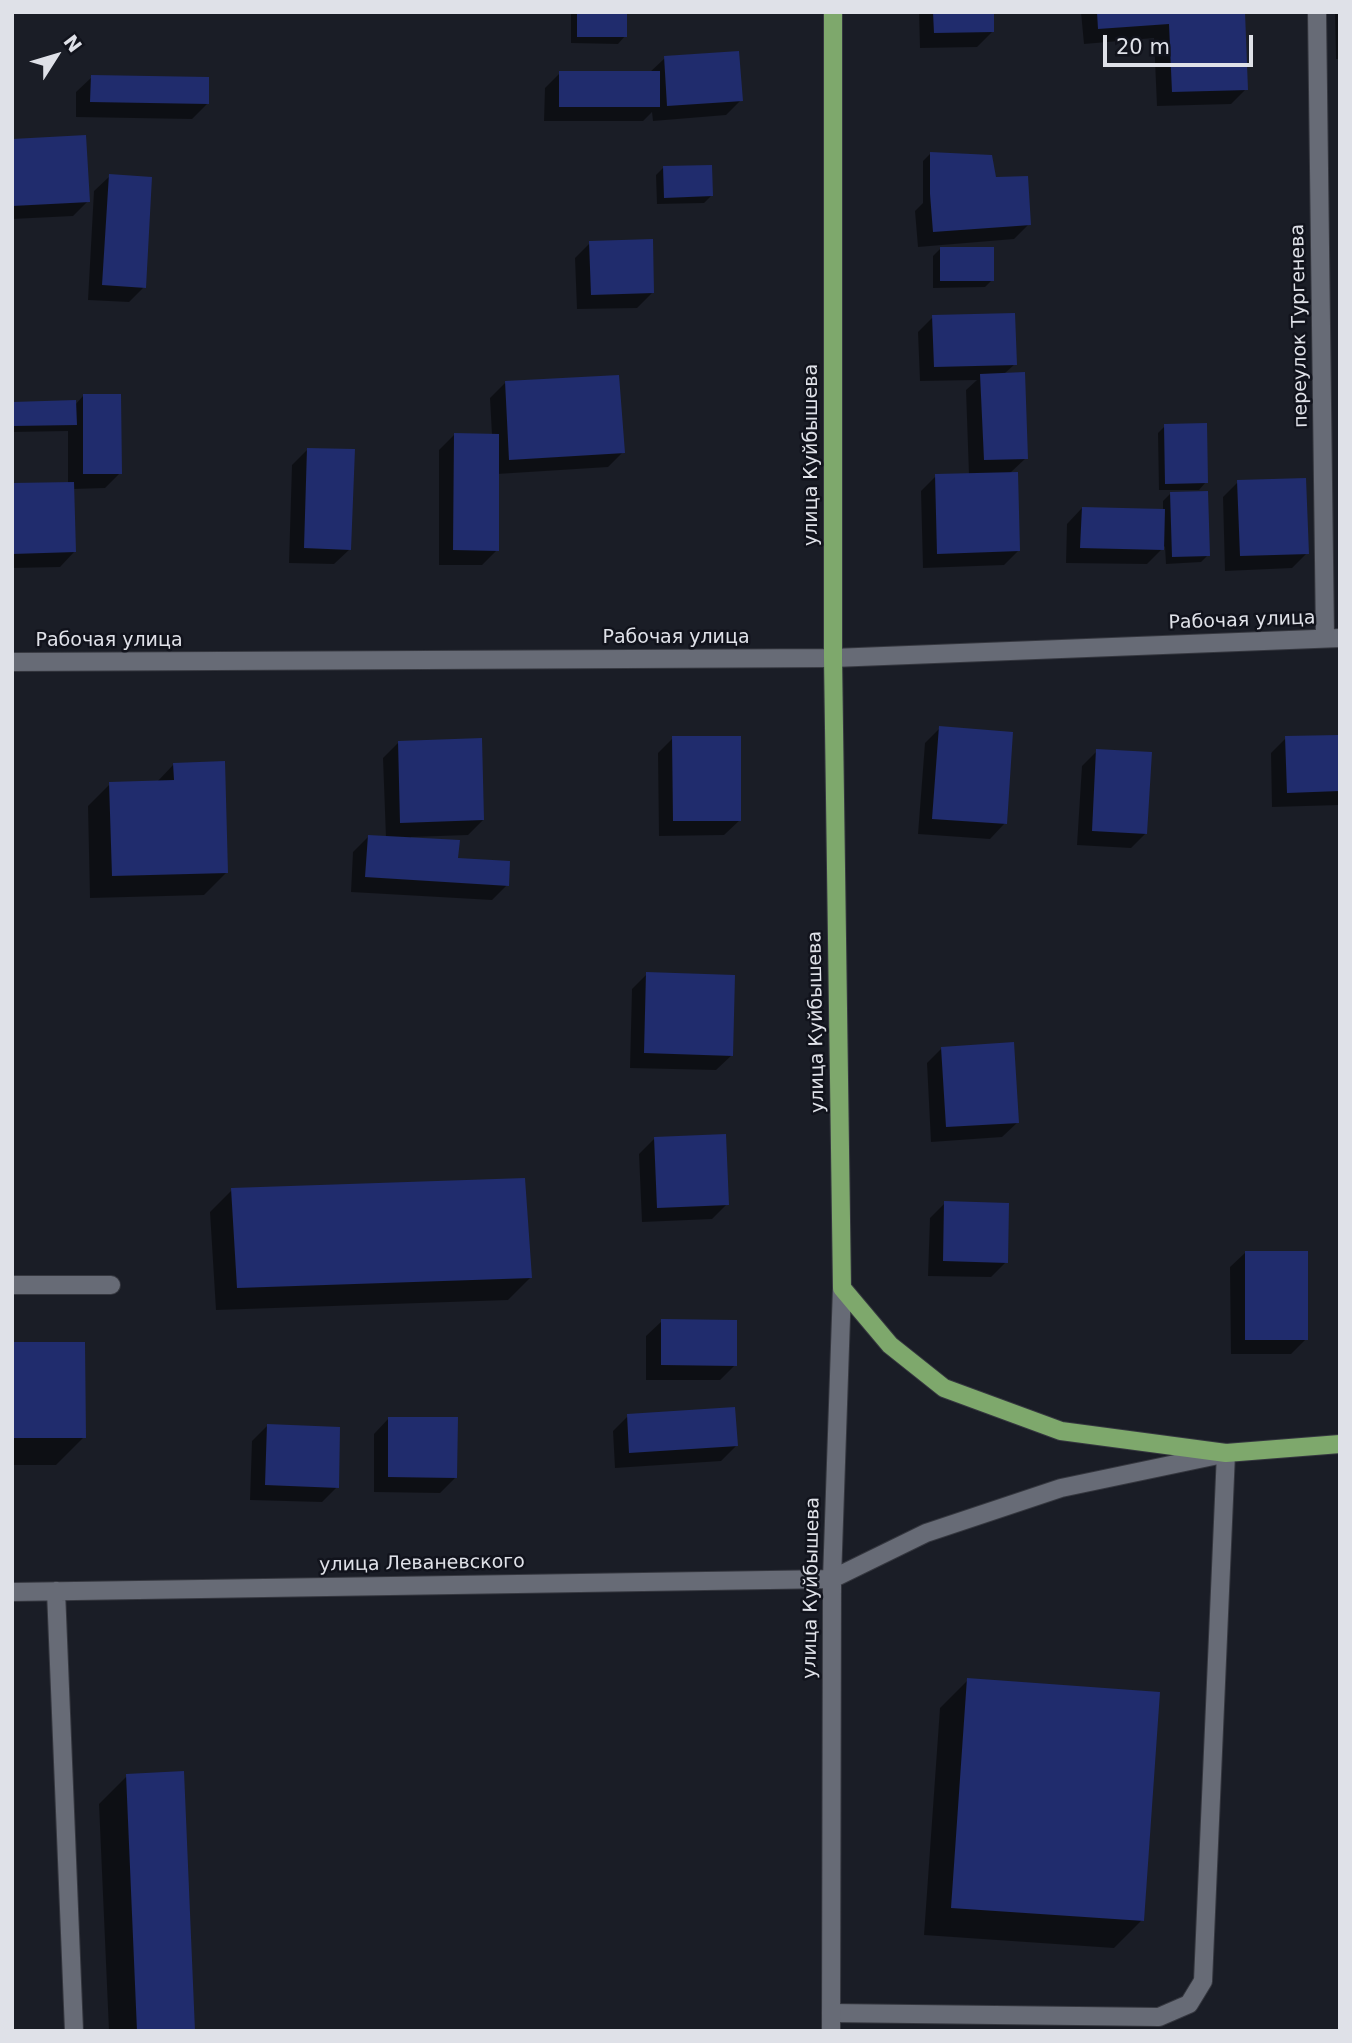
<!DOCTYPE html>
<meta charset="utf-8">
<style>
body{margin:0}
#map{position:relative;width:1352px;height:2043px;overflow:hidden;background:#1a1d26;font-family:"DejaVu Sans",sans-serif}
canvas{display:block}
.frame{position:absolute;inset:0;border:14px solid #dfe1e8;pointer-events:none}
.north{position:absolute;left:21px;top:21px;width:70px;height:70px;-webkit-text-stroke:5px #11131c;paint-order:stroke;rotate:53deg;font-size:19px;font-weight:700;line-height:28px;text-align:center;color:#dfe1e8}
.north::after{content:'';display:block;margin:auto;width:24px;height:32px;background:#dfe1e8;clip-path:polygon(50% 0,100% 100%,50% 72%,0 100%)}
.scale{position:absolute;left:1103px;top:35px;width:150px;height:32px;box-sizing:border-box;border:4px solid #dfe1e8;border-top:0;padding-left:9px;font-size:21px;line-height:24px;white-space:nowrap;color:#dfe1e8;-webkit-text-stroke:5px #11131c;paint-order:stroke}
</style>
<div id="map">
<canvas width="1352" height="2043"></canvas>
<div class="frame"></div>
<div class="north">N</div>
<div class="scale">20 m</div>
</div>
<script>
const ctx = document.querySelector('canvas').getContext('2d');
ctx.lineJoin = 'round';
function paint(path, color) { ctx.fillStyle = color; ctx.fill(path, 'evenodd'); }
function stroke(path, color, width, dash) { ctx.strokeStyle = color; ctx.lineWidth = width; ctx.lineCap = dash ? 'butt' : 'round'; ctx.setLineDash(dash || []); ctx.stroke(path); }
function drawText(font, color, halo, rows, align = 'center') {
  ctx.font = font + ' "DejaVu Sans",sans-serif'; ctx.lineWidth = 5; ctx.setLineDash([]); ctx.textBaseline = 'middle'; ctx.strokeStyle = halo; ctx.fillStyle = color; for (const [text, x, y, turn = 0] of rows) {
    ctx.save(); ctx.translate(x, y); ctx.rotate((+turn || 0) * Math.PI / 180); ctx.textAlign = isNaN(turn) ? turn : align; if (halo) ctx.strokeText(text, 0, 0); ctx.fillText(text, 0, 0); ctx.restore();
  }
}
paint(new Path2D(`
 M 571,12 L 625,12 L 625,36 L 618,44 L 571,43 Z
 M 625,12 L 721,12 L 720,13 Z
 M 919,12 L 992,12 L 992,32 L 977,47 L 920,48 Z
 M 1081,12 L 1243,12 L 1246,89 L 1231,104 L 1157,106 L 1154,38 L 1084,44 Z
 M 1335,12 L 1340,12 L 1340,59 L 1336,59 Z
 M 665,58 L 741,100 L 726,115 L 653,121 L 652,112 L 643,121 L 544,121 L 545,88 L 560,73 L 649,73 Z
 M 92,77 L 207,104 L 192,119 L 76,117 L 76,92 Z
 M 12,140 L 88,201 L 73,216 L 12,219 Z
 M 930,154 L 995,179 L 1029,224 L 1014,239 L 918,247 L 915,211 L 923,203 L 923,161 Z
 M 664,167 L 711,196 L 704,203 L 657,204 L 656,175 Z
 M 110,176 L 144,287 L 129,302 L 88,300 L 94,191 Z
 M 590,243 L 652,293 L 637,308 L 577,309 L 575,258 Z
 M 940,249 L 992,280 L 985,287 L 933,288 L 933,256 Z
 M 933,317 L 1015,364 L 1004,374 L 1026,458 L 1010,473 L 1019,550 L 1004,565 L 923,568 L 921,491 L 936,476 L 969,475 L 966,390 L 977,380 L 920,381 L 918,332 Z
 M 505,383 L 623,452 L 608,467 L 497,474 L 497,550 L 482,565 L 439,565 L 439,450 L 454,435 L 492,435 L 490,398 Z
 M 83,396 L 120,473 L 105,488 L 73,489 L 75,551 L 60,567 L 12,568 L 12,485 L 68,484 L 68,431 L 12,432 L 12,403 L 75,405 Z
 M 1165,426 L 1206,482 L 1199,490 L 1159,490 L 1158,433 Z
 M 307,450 L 350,549 L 334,564 L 289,563 L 292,465 Z
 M 1238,482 L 1307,553 L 1292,568 L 1225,571 L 1223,497 Z
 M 1170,494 L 1208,555 L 1201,562 L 1166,564 L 1165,546 L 1147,564 L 1066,563 L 1067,524 L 1082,508 L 1163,511 L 1163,501 Z
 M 940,728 L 1005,823 L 990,839 L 918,834 L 925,743 Z
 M 1340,736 L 1340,805 L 1272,807 L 1271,753 L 1286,738 Z
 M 673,738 L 740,820 L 724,835 L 659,836 L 658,753 Z
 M 398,743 L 483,820 L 468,835 L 411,837 L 411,839 L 507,885 L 492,900 L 351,892 L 353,852 L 368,837 L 386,838 L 383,758 Z
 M 1097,751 L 1146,833 L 1131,848 L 1077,845 L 1082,766 Z
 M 174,764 L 226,873 L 204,895 L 90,898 L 88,806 L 110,784 L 156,783 Z
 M 647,974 L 732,1055 L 716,1070 L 630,1068 L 632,989 Z
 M 942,1048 L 1018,1122 L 1002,1137 L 931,1142 L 927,1063 Z
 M 654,1139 L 727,1204 L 712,1219 L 642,1222 L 639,1154 Z
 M 232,1190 L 530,1278 L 508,1300 L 216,1310 L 210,1212 Z
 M 945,1203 L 1006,1262 L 991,1277 L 928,1276 L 930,1218 Z
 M 1246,1252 L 1306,1339 L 1291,1354 L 1231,1354 L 1230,1267 Z
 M 662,1321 L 735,1365 L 720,1380 L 646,1380 L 646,1336 Z
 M 12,1344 L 84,1437 L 56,1465 L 12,1465 Z
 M 628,1416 L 736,1446 L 721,1461 L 615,1468 L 613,1431 Z
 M 389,1418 L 455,1478 L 440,1493 L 374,1492 L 374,1434 Z
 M 267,1426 L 337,1487 L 322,1502 L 250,1500 L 252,1441 Z
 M 968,1680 L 1142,1920 L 1114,1948 L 924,1935 L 940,1708 Z
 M 127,1776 L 194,2031 L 109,2031 L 99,1804 Z`), '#0007');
paint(new Path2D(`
 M 577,12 L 627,12 L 627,37 L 577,37 Z
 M 933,12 L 994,12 L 994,32 L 934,33 Z
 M 1097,12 L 1245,12 L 1248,90 L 1172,92 L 1169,24 L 1098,29 Z
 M 739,51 L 743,101 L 667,106 L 664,56 Z
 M 559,71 L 660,71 L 660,107 L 559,107 Z
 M 91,75 L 209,77 L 209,104 L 90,102 Z
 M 86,135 L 90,202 L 12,206 L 12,139 Z
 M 930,152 L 992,155 L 996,177 L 1028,176 L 1031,225 L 933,232 L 930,194 Z
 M 712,165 L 713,196 L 664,198 L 663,166 Z
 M 109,174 L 152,177 L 146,288 L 102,285 Z
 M 653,239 L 654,293 L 591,295 L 589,241 Z
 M 940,247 L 994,247 L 994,281 L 940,281 Z
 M 1015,313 L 1017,365 L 934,367 L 932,315 Z
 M 1025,372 L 1028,459 L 984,460 L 980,374 Z
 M 619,375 L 625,453 L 509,460 L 505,381 Z
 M 83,394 L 121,394 L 122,474 L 83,474 Z
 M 76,400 L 77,425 L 12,426 L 12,402 Z
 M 1207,423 L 1208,483 L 1165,484 L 1164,424 Z
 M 454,433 L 499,434 L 499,551 L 453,550 Z
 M 307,448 L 355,449 L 351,550 L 304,548 Z
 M 1018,472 L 1020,551 L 937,554 L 935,474 Z
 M 1306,478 L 1309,554 L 1240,556 L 1237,480 Z
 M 74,482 L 76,552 L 12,554 L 12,483 Z
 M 1208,491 L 1210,556 L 1172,557 L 1170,492 Z
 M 1082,507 L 1165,509 L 1164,550 L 1080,548 Z
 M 939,726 L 1013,732 L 1007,824 L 932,819 Z
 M 1340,735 L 1340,791 L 1287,793 L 1285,736 Z
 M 672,736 L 741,736 L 741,821 L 673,821 Z
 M 482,738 L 484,820 L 400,823 L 398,741 Z
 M 1096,749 L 1152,752 L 1147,834 L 1092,831 Z
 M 225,761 L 228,873 L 112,876 L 109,782 L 174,780 L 173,763 Z
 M 368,835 L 460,840 L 458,858 L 510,861 L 509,886 L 365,877 Z
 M 646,972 L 735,975 L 733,1056 L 644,1053 Z
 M 1014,1042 L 1019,1123 L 946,1127 L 941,1047 Z
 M 726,1134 L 729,1205 L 657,1208 L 654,1137 Z
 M 525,1178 L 532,1278 L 237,1288 L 231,1188 Z
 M 944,1201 L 1009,1203 L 1008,1263 L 943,1261 Z
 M 1245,1251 L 1308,1251 L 1308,1340 L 1245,1340 Z
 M 661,1319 L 737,1320 L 737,1366 L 661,1365 Z
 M 12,1342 L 85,1342 L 86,1438 L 12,1438 Z
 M 735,1407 L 738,1446 L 629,1453 L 627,1414 Z
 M 388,1417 L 458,1417 L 457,1478 L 388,1477 Z
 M 267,1424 L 340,1427 L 339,1488 L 265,1485 Z
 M 967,1678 L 1160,1692 L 1144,1921 L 951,1908 Z
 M 184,1771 L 195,2031 L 137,2031 L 126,1774 Z`), '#202c6d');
const service = new Path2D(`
 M 831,2013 L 1159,2017 L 1189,2004 L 1203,1981 L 1226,1453`);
const minor = new Path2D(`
 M 1317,12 L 1325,638
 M 12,662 L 833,658 L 1340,638
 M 12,1285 L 111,1285
 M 56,1591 L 74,2031
 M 12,1592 L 832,1579 L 926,1533 L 1061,1488 L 1223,1454
 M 831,2031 L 832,1579 L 842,1288`);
const primary = new Path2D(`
 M 833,12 L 833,658 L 842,1288 L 890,1345 L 944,1388 L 1061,1431 L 1226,1453 L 1340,1444`);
stroke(service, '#35373f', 20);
stroke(minor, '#35373f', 20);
stroke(primary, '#35373f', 20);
stroke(service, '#676b76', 18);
stroke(minor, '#676b76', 18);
stroke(primary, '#7ea86c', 18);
drawText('19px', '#dfe1e8', '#11131c', [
 ["переулок Тургенева",1300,326,-91],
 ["улица Куйбышева",812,455,-90],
 ["Рабочая улица",1242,621,-2],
 ["Рабочая улица",676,638],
 ["Рабочая улица",109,641],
 ["улица Куйбышева",817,1022,-91],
 ["улица Леваневского",422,1564,-1],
 ["улица Куйбышева",812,1588,-89]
]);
</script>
